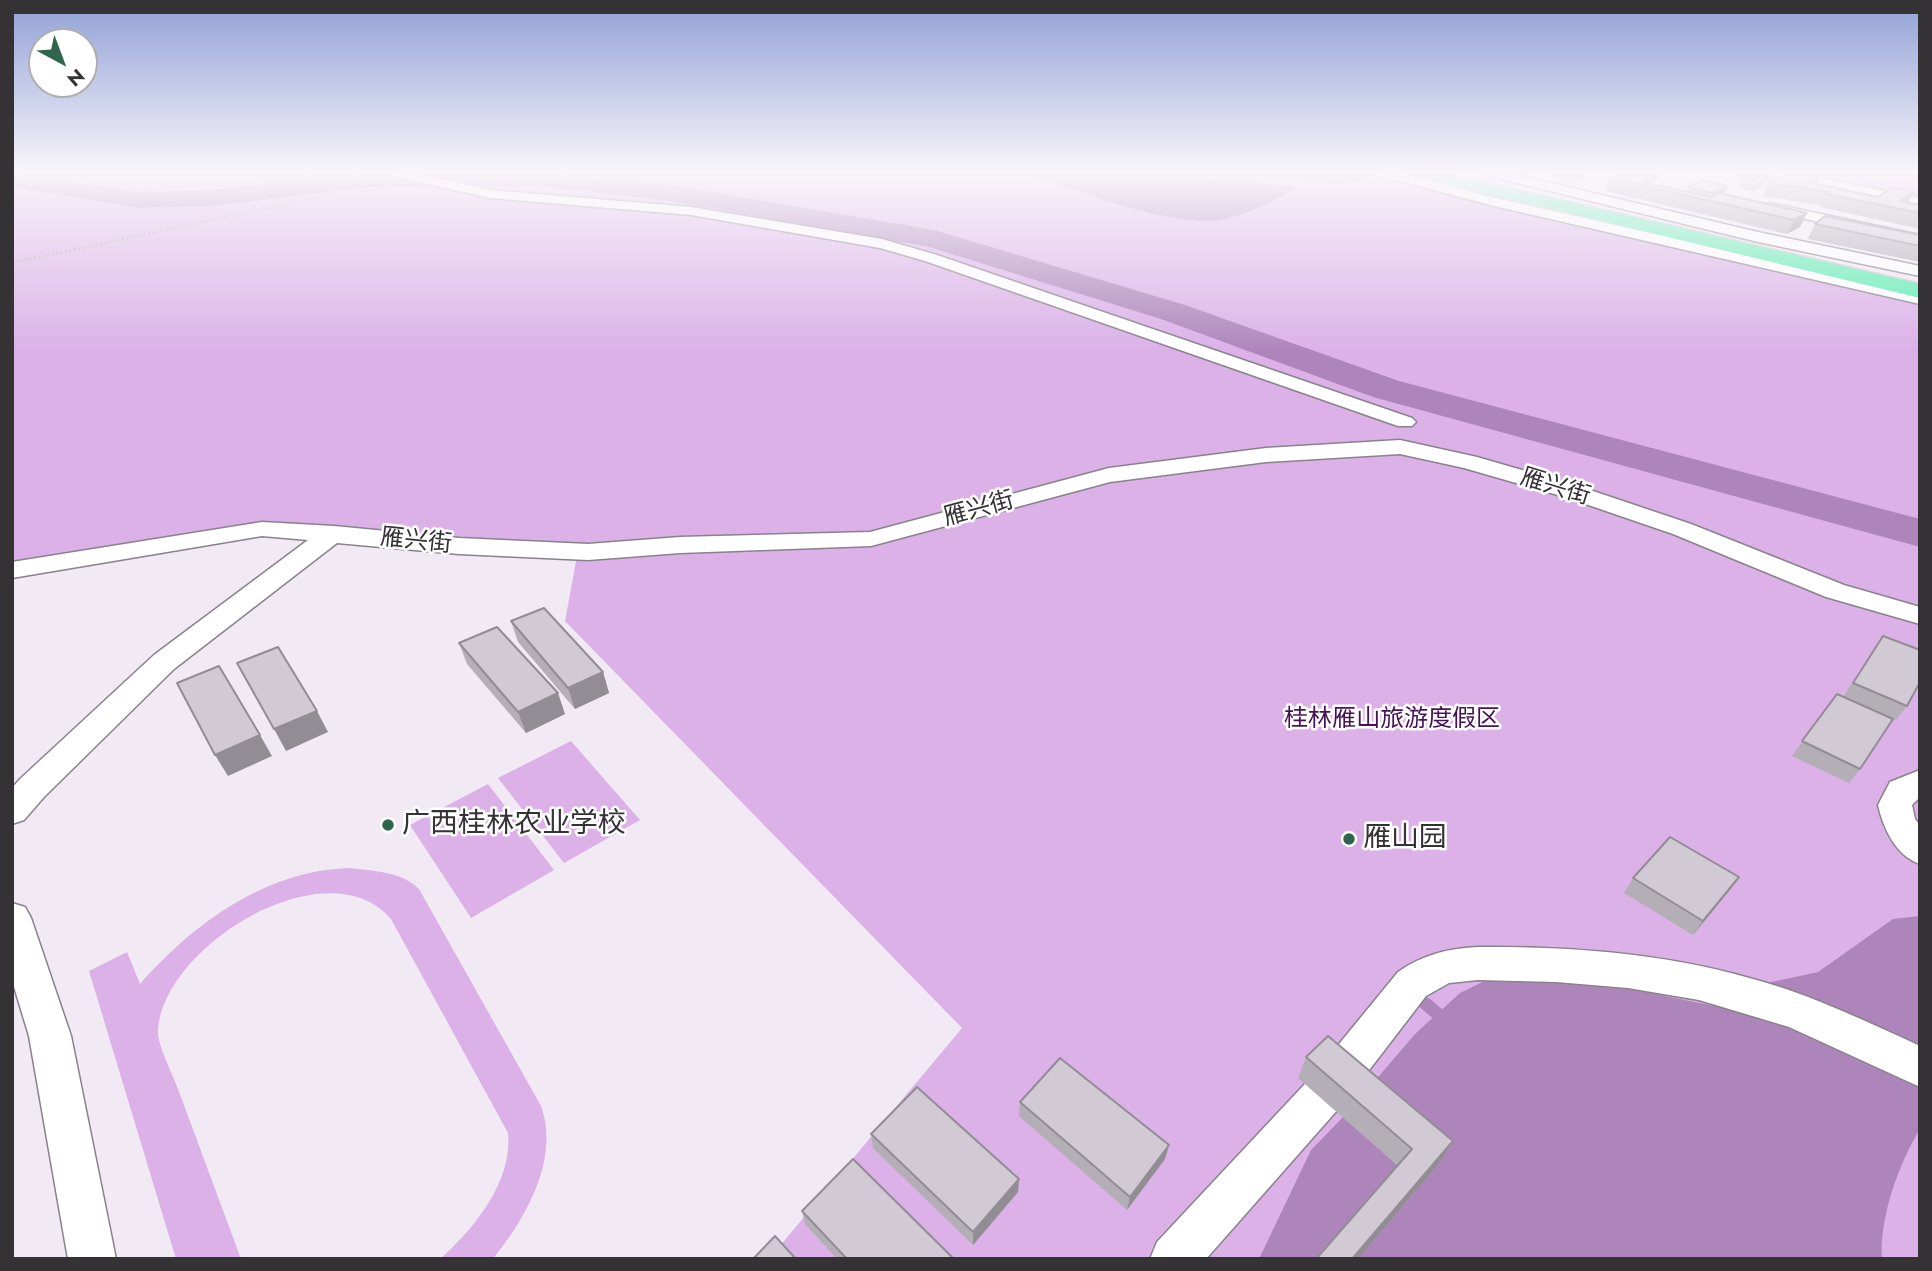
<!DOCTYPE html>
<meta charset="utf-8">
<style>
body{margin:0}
#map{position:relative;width:1932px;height:1271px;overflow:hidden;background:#f1e9f3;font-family:Jost,sans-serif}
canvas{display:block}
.frame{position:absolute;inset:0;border:14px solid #353236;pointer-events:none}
.north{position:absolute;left:28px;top:28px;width:70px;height:70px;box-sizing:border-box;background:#fff;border:2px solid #aeadaf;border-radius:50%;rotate:139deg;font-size:19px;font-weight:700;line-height:28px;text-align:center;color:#353236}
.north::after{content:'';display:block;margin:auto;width:24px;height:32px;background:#2e654c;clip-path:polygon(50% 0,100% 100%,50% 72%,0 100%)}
</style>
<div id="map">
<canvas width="1932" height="1271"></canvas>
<div class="frame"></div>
<div class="north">N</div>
</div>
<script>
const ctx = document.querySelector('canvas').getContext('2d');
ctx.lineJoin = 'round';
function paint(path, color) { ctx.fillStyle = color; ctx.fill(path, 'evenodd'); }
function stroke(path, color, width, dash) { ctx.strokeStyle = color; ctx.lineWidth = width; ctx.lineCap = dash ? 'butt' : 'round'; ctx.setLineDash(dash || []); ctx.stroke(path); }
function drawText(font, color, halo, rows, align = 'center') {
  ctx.font = font + ' Jost,"Noto Sans SC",sans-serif'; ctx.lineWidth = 5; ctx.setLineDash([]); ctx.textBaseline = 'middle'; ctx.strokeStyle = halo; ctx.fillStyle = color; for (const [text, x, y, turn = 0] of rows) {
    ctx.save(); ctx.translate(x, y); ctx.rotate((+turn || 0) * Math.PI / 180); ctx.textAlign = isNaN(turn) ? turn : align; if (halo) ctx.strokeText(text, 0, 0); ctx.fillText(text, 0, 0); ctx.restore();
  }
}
paint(new Path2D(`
 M 12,173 L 1386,173 L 1494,202 L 1920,299 L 1920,1259 L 769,1259 L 962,1028 L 565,621 L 578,551 L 262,529 L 12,570 Z
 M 1732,173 L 1920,173 L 1920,226 Z
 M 571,741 L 640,820 L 564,863 L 498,778 Z
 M 488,784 L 554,870 L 471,918 L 410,825 Z
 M 349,868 C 373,871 401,871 419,889 L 541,1106 C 560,1159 526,1218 493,1259 L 440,1259 C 474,1229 513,1181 508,1133 L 391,919 C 326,844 158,949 158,1034 C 159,1048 173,1075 178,1089 C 199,1146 220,1202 241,1259 L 176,1259 L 89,971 L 127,952 L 140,984 C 194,923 265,871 349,868 Z`), '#dbb1e8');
paint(new Path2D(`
 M 303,173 L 320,176 L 394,174 L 423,181 L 366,185 L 303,194 L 260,182 Z
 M 1025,173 L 1174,173 L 1296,187 C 1279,201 1234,220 1212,221 C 1153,222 1081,191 1025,173 Z
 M 1920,916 L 1920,1129 C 1899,1163 1879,1218 1882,1259 L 1259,1259 L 1311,1150 L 1350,1110 L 1415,1034 L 1460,993 L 1499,974 L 1602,983 L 1714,1006 L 1767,983 L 1818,972 L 1893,919 Z`), '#ae85bb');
stroke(new Path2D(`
 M 1426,1004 L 1446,1021`), '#ae85bb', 13);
paint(new Path2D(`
 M 12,173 L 138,192 L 212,190 L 366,173 L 550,173 L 665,184 L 934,230 L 1185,305 L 1399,381 L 1920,519 L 1920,547 L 1373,397 L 1161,319 L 929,247 L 665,200 L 537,186 L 368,187 L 212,206 L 138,208 L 12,187 Z`), '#ae85bb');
const minor = new Path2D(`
 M 393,173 L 415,173 L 490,190 L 691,207 L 882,239 L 937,255 L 1412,418 L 1416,422 L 1412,426 L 1398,426 L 925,261 L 880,248 L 691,215 L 490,198 L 394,176 Z
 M 1380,173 L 1400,173 L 1496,198 L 1920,294 L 1920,304 L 1494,206 L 1381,176 Z
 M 1487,173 L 1509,173 L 1758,232 L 1920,266 L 1920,276 L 1758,242 L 1488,176 Z
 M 1771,173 L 1796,173 L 1920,198 L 1920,206 L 1777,177 Z
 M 1769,203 L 1920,235 L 1920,244 L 1764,210 L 1762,207 Z
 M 1400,440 L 1477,457 L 1584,488 L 1691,524 L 1844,585 L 1920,607 L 1920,624 L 1826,597 L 1673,534 L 1568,498 L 1464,468 L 1400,454 L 1266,462 L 1110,482 L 871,546 L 680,553 L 588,560 L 459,554 L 337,543 L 174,669 L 44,797 L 24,820 L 12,824 L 12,788 L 20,779 L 154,655 L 308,540 L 262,536 L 12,578 L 12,562 L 262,522 L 334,526 L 459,538 L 588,544 L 680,537 L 870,532 L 1109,468 L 1266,448 Z
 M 1920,770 L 1920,797 L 1912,805 L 1915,819 L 1920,825 L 1920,864 C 1896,856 1883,828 1878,805 L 1890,782 Z
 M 12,903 L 25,907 L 31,918 L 71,1036 L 116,1259 L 68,1259 L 29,1036 L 12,980 Z
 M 1478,947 C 1575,946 1674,954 1767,983 C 1820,999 1870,1023 1920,1046 L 1920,1087 L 1789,1027 L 1699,1000 L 1628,988 L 1556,982 L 1478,980 L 1449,983 L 1426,996 L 1347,1099 L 1206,1259 L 1150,1259 L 1157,1242 L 1317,1071 L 1398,972 C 1422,955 1449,948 1478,947 Z`);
const highway = new Path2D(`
 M 1417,173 L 1447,173 L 1920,284 L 1920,298 L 1420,177 Z`);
stroke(minor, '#89828c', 3);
stroke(highway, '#cacacb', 3);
stroke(new Path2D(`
 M 12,263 L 322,196 L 389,189`), '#afa9b0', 2.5, [2, 2.5]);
paint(minor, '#fff');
paint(highway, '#55edae');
paint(new Path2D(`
 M 1240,173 L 1366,173 L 1365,178 L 1340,184 L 1250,176 Z
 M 1550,173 L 1575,173 L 1584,175 L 1582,179 L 1575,182 L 1549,176 Z
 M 1737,173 L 1772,173 L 1770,178 L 1763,183 L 1761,187 L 1753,191 L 1739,188 L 1741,183 L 1743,182 L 1734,180 Z
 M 1659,174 L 1658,179 L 1649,183 L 1685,191 L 1687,187 L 1728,186 L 1724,194 L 1807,213 L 1800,227 L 1787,234 L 1605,191 L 1610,178 L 1633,175 Z
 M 1820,175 L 1816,184 L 1908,203 L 1920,213 L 1920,229 L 1820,207 L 1821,205 L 1762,196 L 1768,183 Z
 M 1815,224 L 1920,235 L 1920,262 L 1808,239 Z
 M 511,621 L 603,672 L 609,693 L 575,709 L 518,642 Z
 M 1883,636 L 1907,706 L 1896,720 L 1871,709 L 1860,769 L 1849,783 L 1792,756 L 1837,694 L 1843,697 Z
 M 459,643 L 565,714 L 526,733 L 467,664 Z
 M 1739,877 L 1693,935 L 1624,893 L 1633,878 Z
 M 1306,1057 L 1453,1141 L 1441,1161 L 1358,1259 L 1316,1259 L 1398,1166 L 1298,1078 Z
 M 1020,1102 L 1169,1145 L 1165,1159 L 1127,1210 L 1019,1116 Z
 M 871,1134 L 1019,1179 L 1018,1192 L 973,1245 L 873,1148 Z
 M 802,1211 L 954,1259 L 837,1259 L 805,1224 Z`), '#b4aeb6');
paint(new Path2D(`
 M 1343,173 L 1366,173 L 1365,178 L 1340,184 Z
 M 1769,173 L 1772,173 L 1770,178 L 1763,183 L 1761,187 L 1753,191 L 1755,186 L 1760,184 L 1764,176 Z
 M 1659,174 L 1658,179 L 1647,184 L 1643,182 Z
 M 1584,175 L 1582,179 L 1575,182 L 1577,177 Z
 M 1820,175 L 1814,188 L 1807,182 Z
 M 1728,186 L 1724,195 L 1708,201 L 1712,193 Z
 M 1914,192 L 1907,205 L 1900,201 Z
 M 1807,213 L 1800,227 L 1787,234 L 1794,220 Z
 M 603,672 L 609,693 L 575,709 L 568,688 Z
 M 558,693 L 565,714 L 526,733 L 518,712 Z
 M 317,711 L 328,732 L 286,751 L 274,729 Z
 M 260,735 L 272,756 L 228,776 L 215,755 Z
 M 1739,877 L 1729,891 L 1693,935 L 1703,921 Z
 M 1453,1141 L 1441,1161 L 1358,1259 L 1352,1259 Z
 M 1169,1145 L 1165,1159 L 1127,1210 L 1130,1197 Z
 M 1019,1179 L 1018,1192 L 973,1245 L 973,1232 Z`), '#928d94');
const building = new Path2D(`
 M 1557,173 L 1575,173 L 1584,175 L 1577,177 Z
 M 1623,173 L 1649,179 L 1643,182 L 1711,197 L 1719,193 L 1807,213 L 1794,220 L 1610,178 Z
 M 1638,173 L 1652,173 L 1659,174 L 1646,181 L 1649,179 L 1633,175 Z
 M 1745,173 L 1769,173 L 1764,176 Z
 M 1787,173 L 1810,173 L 1820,175 L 1807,182 L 1878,197 L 1892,188 L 1914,192 L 1900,201 L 1920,205 L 1920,213 L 1826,194 L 1829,192 L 1768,183 Z
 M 1749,179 L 1763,182 L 1755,186 L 1741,183 Z
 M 1703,180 L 1728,186 L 1712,193 L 1687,187 Z
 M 1825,216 L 1920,235 L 1920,246 L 1815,224 Z
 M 544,608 L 603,672 L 568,688 L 511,621 Z
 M 497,627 L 558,693 L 518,712 L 459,643 Z
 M 1883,636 L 1920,650 L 1920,682 L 1907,706 L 1853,683 Z
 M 278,647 L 317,711 L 274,729 L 237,663 Z
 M 219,666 L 260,735 L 215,755 L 177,683 Z
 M 1837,694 L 1893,719 L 1860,769 L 1802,741 Z
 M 1670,837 L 1739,877 L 1703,921 L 1633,878 Z
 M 1328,1036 L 1453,1141 L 1352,1259 L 1316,1259 L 1412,1149 L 1306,1057 Z
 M 1060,1058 L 1169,1145 L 1130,1197 L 1020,1102 Z
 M 917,1087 L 1019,1179 L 973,1232 L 871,1134 Z
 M 853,1159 L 954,1259 L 847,1259 L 802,1211 Z
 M 775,1236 L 796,1259 L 753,1259 Z`);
paint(building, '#d1cad4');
stroke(building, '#928d94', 2);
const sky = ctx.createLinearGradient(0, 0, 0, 351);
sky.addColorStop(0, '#91a1d6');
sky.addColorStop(0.49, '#f9f5fa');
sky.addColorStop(1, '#f9f5fa00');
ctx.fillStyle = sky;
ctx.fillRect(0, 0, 1932, 351);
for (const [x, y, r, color] of [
 [388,825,7,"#2e654c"],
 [1349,839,7,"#2e654c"]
]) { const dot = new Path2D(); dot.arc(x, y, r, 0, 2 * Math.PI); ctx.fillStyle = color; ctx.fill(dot); stroke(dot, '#fff', 2.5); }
drawText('24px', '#353236', '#fff', [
 ["雁兴街",1555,488,17],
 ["雁兴街",979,510,-15],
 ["雁兴街",416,542,6]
]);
drawText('24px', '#461155', '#fff', [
 ["桂林雁山旅游度假区",1392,720]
]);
drawText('28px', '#353236', '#fff', [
 ["广西桂林农业学校",402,825],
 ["雁山园",1363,839]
], 'left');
</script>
